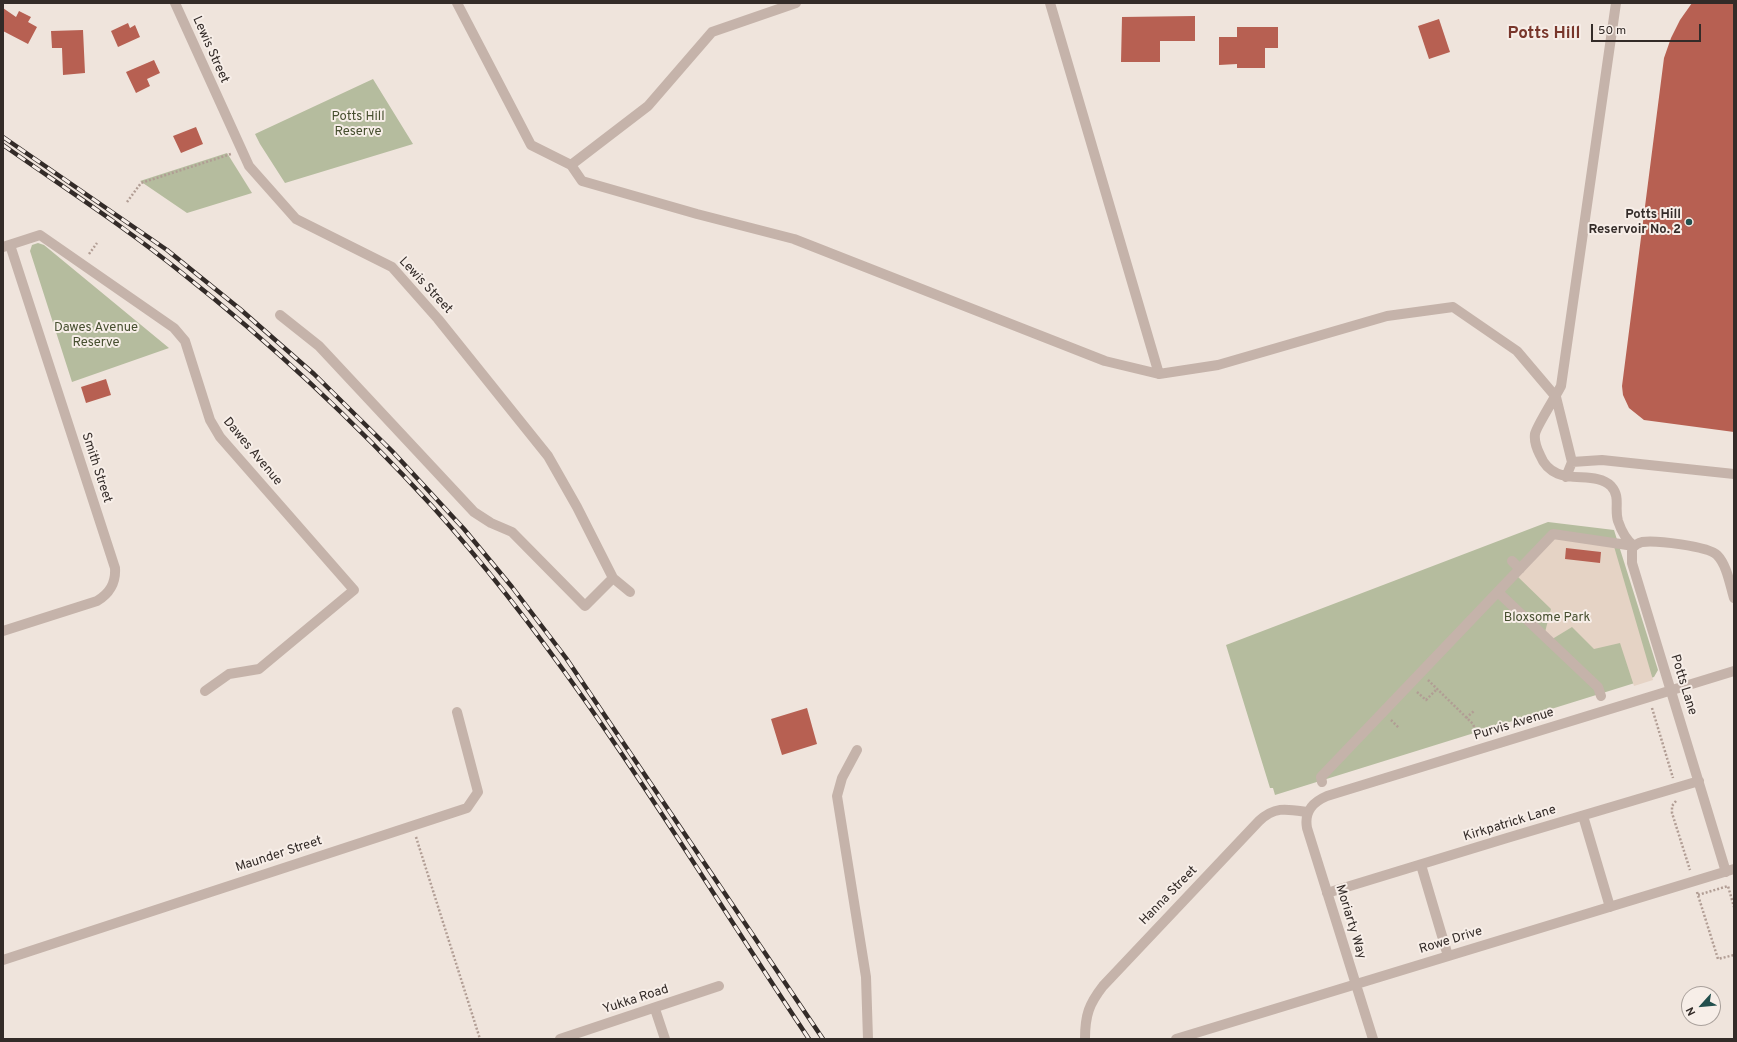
<!DOCTYPE html>
<style>
body{margin:0}
#map{position:relative;width:1737px;height:1042px;overflow:hidden;background:#efe4dc;font-family:Overpass,sans-serif}
canvas{display:block}
.frame{position:absolute;inset:0;border:4px solid #332b28;pointer-events:none}
.north{position:absolute;left:1681px;top:986px;width:40px;height:40px;box-sizing:border-box;background:#f7eee8;border:1px solid #a9a09b;border-radius:50%;rotate:243deg;font-size:11px;font-weight:700;line-height:16px;text-align:center;color:#332b28}
.north::after{content:'';display:block;margin:auto;width:14px;height:18px;background:#23504e;clip-path:polygon(50% 0,100% 100%,50% 72%,0 100%)}
.scale{position:absolute;left:1591px;top:24px;width:110px;height:18px;box-sizing:border-box;border:2px solid #332b28;border-top:0;padding-left:5px;font-size:12px;line-height:14px;white-space:nowrap;color:#332b28;-webkit-text-stroke:3px #f7eee8;paint-order:stroke}
</style>
<div id="map">
<canvas width="1737" height="1042"></canvas>
<div class="frame"></div>
<div class="north">N</div>
<div class="scale">50 m</div>
</div>
<script>
const ctx = document.querySelector('canvas').getContext('2d');
ctx.lineJoin = 'round';
function paint(path, color) { ctx.fillStyle = color; ctx.fill(path, 'evenodd'); }
function stroke(path, color, width, dash) { ctx.strokeStyle = color; ctx.lineWidth = width; ctx.lineCap = dash ? 'butt' : 'round'; ctx.setLineDash(dash || []); ctx.stroke(path); }
function drawText(font, color, halo, rows, align = 'center') {
  ctx.font = font + ' Overpass,sans-serif'; ctx.lineWidth = 4; ctx.setLineDash([]); ctx.textBaseline = 'middle'; ctx.strokeStyle = halo; ctx.fillStyle = color; for (const [text, x, y, turn = 0] of rows) {
    ctx.save(); ctx.translate(x, y); ctx.rotate((+turn || 0) * Math.PI / 180); ctx.textAlign = isNaN(turn) ? turn : align; if (halo) ctx.strokeText(text, 0, 0); ctx.fillText(text, 0, 0); ctx.restore();
  }
}
paint(new Path2D(`
 M 373,79 L 413,144 L 285,183 L 260,144 L 255,134 Z
 M 227,153 L 252,193 L 187,213 L 140,181 Z
 M 38,243 L 44,245 L 169,348 L 72,382 L 30,251 L 32,245 Z
 M 1548,522 L 1614,530 L 1658,670 L 1654,677 L 1275,795 L 1273,788 L 1270,788 L 1226,645 Z`), '#b5bc9e');
paint(new Path2D(`
 M 1553,534 L 1613,543 L 1653,680 L 1634,686 L 1620,643 L 1594,649 L 1572,627 L 1549,641 L 1544,636 L 1551,609 L 1515,574 Z`), '#e5d3c5');
paint(new Path2D(`
 M 1692,3 L 1734,3 L 1734,432 L 1644,420 L 1629,408 L 1623,395 L 1622,386 L 1664,58 L 1671,38 L 1680,20 Z
 M 3,8 L 16,17 L 19,11 L 31,17 L 28,22 L 37,27 L 28,44 L 3,31 Z
 M 1195,16 L 1195,41 L 1160,41 L 1160,62 L 1121,62 L 1122,17 Z
 M 1439,19 L 1450,52 L 1429,59 L 1418,26 Z
 M 128,23 L 130,28 L 135,25 L 140,37 L 118,47 L 111,31 Z
 M 1237,27 L 1278,27 L 1278,48 L 1265,48 L 1265,68 L 1237,68 L 1237,64 L 1219,65 L 1219,37 L 1237,37 Z
 M 83,30 L 85,73 L 63,75 L 62,48 L 52,48 L 51,31 Z
 M 154,60 L 160,73 L 147,79 L 150,86 L 136,93 L 126,72 Z
 M 196,127 L 203,144 L 181,153 L 173,136 Z
 M 106,379 L 111,395 L 86,403 L 81,387 Z
 M 1566,548 L 1601,552 L 1600,563 L 1565,559 Z
 M 807,708 L 817,744 L 782,755 L 771,719 Z`), '#b76052');
stroke(new Path2D(`
 M 127,202 L 141,183 L 231,154
 M 89,254 L 97,243
 M 1428,680 L 1473,724 L 1477,734
 M 1417,692 L 1426,700 L 1437,689
 M 1652,708 L 1673,778
 M 1466,718 L 1474,711
 M 1391,720 L 1399,728
 M 1676,801 L 1672,806 L 1672,813 L 1690,870
 M 416,837 L 480,1039
 M 1697,892 L 1718,959 L 1734,955
 M 1698,895 L 1728,886 L 1734,907`), '#b19d94', 2.5, [2, 2]);
stroke(new Path2D(`
 M 175,3 L 249,166 L 296,219 L 392,267 L 438,319 L 548,456 L 577,507 L 613,578 L 630,592
 M 457,3 L 531,145 L 571,165 L 648,106 L 712,32 L 796,3
 M 1050,3 L 1159,374
 M 1616,3 L 1561,386 C 1556,396 1536,427 1535,434 C 1534,441 1537,449 1540,455 C 1554,490 1593,468 1611,486 C 1621,497 1614,508 1618,521 C 1621,530 1626,540 1634,546
 M 571,165 L 582,181 L 697,214 L 794,239 L 1105,361 L 1159,374 L 1218,365 L 1387,316 L 1453,307 L 1517,351 L 1556,397 L 1572,462 L 1566,477
 M 3,247 L 40,235 L 174,328 L 185,341 L 210,420 L 220,437 L 354,590 L 259,669 L 229,674 L 205,691
 M 280,315 L 319,346 L 474,512 L 491,523 L 512,532 L 585,606 L 613,578
 M 1572,462 L 1602,460 L 1734,474
 M 1512,561 L 1520,569
 M 1498,592 L 1598,687 L 1601,696
 M 3,631 L 97,601 C 110,593 116,583 115,568 L 10,245
 M 857,750 L 842,778 L 837,796 L 866,977 L 868,1039
 M 1322,782 L 1321,777 L 1553,534 L 1634,546
 M 1583,816 L 1610,907
 M 1421,865 L 1448,956
 M 1726,872 L 1632,563 L 1632,548 C 1635,545 1638,543 1642,542 C 1655,540 1708,546 1717,555 C 1727,565 1730,585 1734,598
 M 1327,893 L 1507,838 L 1699,781
 M 3,960 L 467,808 L 478,792 L 457,712
 M 655,1009 L 665,1039
 M 560,1039 L 719,986
 M 1085,1039 C 1085,1015 1089,1004 1103,986 L 1259,821 C 1275,806 1287,809 1307,812
 M 1176,1039 L 1734,869
 M 1373,1039 L 1307,828 C 1304,811 1313,802 1327,796 L 1734,671`), '#c5b3aa', 10);
const rail = new Path2D(`
 M 3,137 L 167,250 L 240,309 L 314,374 L 392,451 L 464,529 L 512,587 L 566,658 L 823,1039
 M 3,145 C 63,187 125,227 182,273 C 272,344 355,422 432,506 C 578,668 688,859 809,1039`);
stroke(rail, '#332b28', 4.5);
stroke(rail, '#f7eee8', 3, [9]);
for (const [x, y, r, color] of [
 [1689,222,4,"#23504e"]
]) { const dot = new Path2D(); dot.arc(x, y, r, 0, 2 * Math.PI); ctx.fillStyle = color; ctx.fill(dot); stroke(dot, '#f7eee8', 1.5); }
drawText('13px', '#332b28', '#f7eee8', [
 ["Lewis Street",210,50,66],
 ["Lewis Street",425,286,47],
 ["Dawes Avenue",252,452,50],
 ["Smith Street",96,468,72],
 ["Potts Lane",1683,685,73],
 ["Purvis Avenue",1514,725,-17],
 ["Kirkpatrick Lane",1510,824,-17],
 ["Maunder Street",279,855,-18],
 ["Hanna Street",1169,896,-46],
 ["Moriarty Way",1350,922,73],
 ["Rowe Drive",1451,941,-17],
 ["Yukka Road",636,1000,-18]
]);
drawText('13px', '#464f2f', '#f7eee8', [
 ["Potts Hill",358,117],
 ["Reserve",358,132],
 ["Dawes Avenue",96,328],
 ["Reserve",96,343],
 ["Bloxsome Park",1547,618]
]);
drawText('bold 13px', '#332b28', '#f7eee8', [
 ["Potts Hill",1681,215],
 ["Reservoir No. 2",1681,230]
], 'right');
drawText('bold 17px', '#78362b', '#f7eee8', [
 ["Potts Hill",1544,35]
]);
</script>
